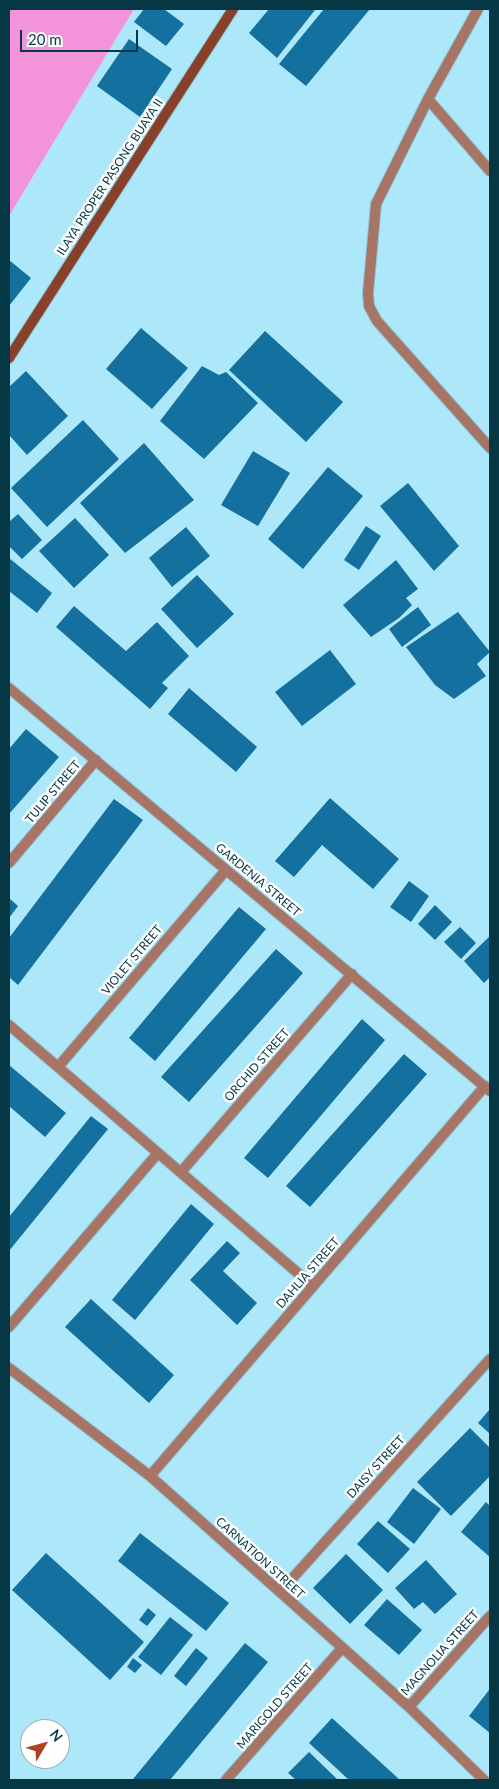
<!DOCTYPE html>
<style>
body{margin:0}
#map{position:relative;width:499px;height:1789px;overflow:hidden;background:#ace8f9;font-family:Lato,sans-serif}
canvas{display:block}
.frame{position:absolute;inset:0;border:10px solid #053844;pointer-events:none}
.north{position:absolute;left:20px;top:1719px;width:50px;height:50px;box-sizing:border-box;background:#fefefe;border:1px solid #9aafb4;border-radius:50%;rotate:53deg;font-size:14px;font-weight:700;line-height:20px;text-align:center;color:#053844}
.north::after{content:'';display:block;margin:auto;width:18px;height:22px;background:#ab4323;clip-path:polygon(50% 0,100% 100%,50% 72%,0 100%)}
.scale{position:absolute;left:20px;top:30px;width:118px;height:22px;box-sizing:border-box;border:2px solid #053844;border-top:0;padding-left:6px;font-size:15px;line-height:18px;white-space:nowrap;color:#053844;-webkit-text-stroke:4px #fefefe;paint-order:stroke}
</style>
<div id="map">
<canvas width="499" height="1789"></canvas>
<div class="frame"></div>
<div class="north">N</div>
<div class="scale">20 m</div>
</div>
<script>
const ctx = document.querySelector('canvas').getContext('2d');
ctx.lineJoin = 'round';
function paint(path, color) { ctx.fillStyle = color; ctx.fill(path, 'evenodd'); }
function stroke(path, color, width, dash) { ctx.strokeStyle = color; ctx.lineWidth = width; ctx.lineCap = dash ? 'butt' : 'round'; ctx.setLineDash(dash || []); ctx.stroke(path); }
function drawText(font, color, halo, rows, align = 'center') {
  ctx.font = font + ' Lato,sans-serif'; ctx.lineWidth = 5; ctx.setLineDash([]); ctx.textBaseline = 'middle'; ctx.strokeStyle = halo; ctx.fillStyle = color; for (const [text, x, y, turn = 0] of rows) {
    ctx.save(); ctx.translate(x, y); ctx.rotate((+turn || 0) * Math.PI / 180); ctx.textAlign = isNaN(turn) ? turn : align; if (halo) ctx.strokeText(text, 0, 0); ctx.fillText(text, 0, 0); ctx.restore();
  }
}
paint(new Path2D(`
 M 9,9 L 134,9 L 9,216 Z`), '#f393da');
paint(new Path2D(`
 M 144,9 L 164,9 L 184,24 L 166,46 L 134,22 Z
 M 269,9 L 315,10 L 277,58 L 249,33 Z
 M 324,9 L 370,9 L 306,86 L 279,64 Z
 M 129,39 L 172,69 L 140,117 L 97,86 Z
 M 9,260 L 31,278 L 9,306 Z
 M 141,328 L 188,368 L 152,409 L 106,369 Z
 M 265,331 L 343,402 L 306,442 L 229,370 Z
 M 202,366 L 219,375 L 226,372 L 258,403 L 204,459 L 160,421 Z
 M 26,371 L 68,416 L 27,455 L 9,435 L 9,387 Z
 M 83,420 L 119,459 L 47,527 L 11,488 Z
 M 144,443 L 194,500 L 125,553 L 80,503 Z
 M 253,451 L 290,473 L 258,526 L 221,505 Z
 M 328,467 L 363,496 L 303,569 L 268,539 Z
 M 408,483 L 459,546 L 434,571 L 380,506 Z
 M 18,514 L 42,540 L 22,559 L 9,546 L 9,522 Z
 M 75,518 L 109,555 L 74,588 L 39,551 Z
 M 366,526 L 381,536 L 359,570 L 344,560 Z
 M 186,527 L 210,556 L 172,587 L 149,558 Z
 M 9,558 L 52,593 L 37,613 L 9,591 Z
 M 396,560 L 418,589 L 406,598 L 412,605 L 399,618 L 371,637 L 343,605 Z
 M 197,575 L 234,614 L 197,648 L 161,609 Z
 M 74,606 L 126,651 L 157,622 L 189,656 L 162,683 L 168,688 L 150,709 L 56,627 Z
 M 418,607 L 431,625 L 402,647 L 389,629 Z
 M 458,612 L 490,652 L 477,664 L 486,676 L 454,699 L 435,685 L 406,647 Z
 M 330,650 L 356,684 L 302,726 L 275,692 Z
 M 189,688 L 257,747 L 236,772 L 168,714 Z
 M 26,729 L 59,757 L 9,814 L 9,749 Z
 M 330,798 L 399,859 L 373,889 L 322,845 L 294,877 L 275,861 Z
 M 114,799 L 143,820 L 18,985 L 9,977 L 9,938 Z
 M 409,881 L 429,896 L 411,922 L 390,907 Z
 M 9,898 L 18,906 L 9,918 Z
 M 435,905 L 452,922 L 435,940 L 418,924 Z
 M 239,907 L 266,929 L 155,1061 L 129,1038 Z
 M 460,927 L 476,943 L 461,959 L 444,942 Z
 M 489,937 L 490,977 L 484,983 L 464,961 Z
 M 276,949 L 303,973 L 189,1102 L 161,1077 Z
 M 362,1019 L 385,1040 L 268,1178 L 244,1158 Z
 M 404,1054 L 427,1074 L 310,1207 L 286,1186 Z
 M 9,1065 L 66,1113 L 45,1137 L 9,1106 Z
 M 91,1116 L 108,1129 L 9,1251 L 9,1217 Z
 M 191,1204 L 214,1224 L 135,1320 L 112,1300 Z
 M 227,1241 L 240,1253 L 223,1271 L 257,1303 L 237,1325 L 190,1280 Z
 M 91,1299 L 174,1375 L 149,1403 L 65,1327 Z
 M 490,1409 L 490,1434 L 478,1423 Z
 M 470,1428 L 490,1448 L 490,1476 L 451,1516 L 417,1482 Z
 M 413,1488 L 441,1509 L 414,1544 L 387,1522 Z
 M 486,1502 L 490,1506 L 490,1557 L 461,1532 Z
 M 378,1521 L 410,1549 L 388,1573 L 357,1544 Z
 M 140,1533 L 229,1603 L 206,1631 L 118,1561 Z
 M 46,1553 L 144,1642 L 110,1680 L 12,1590 Z
 M 346,1554 L 383,1590 L 350,1624 L 313,1588 Z
 M 426,1560 L 457,1594 L 435,1614 L 423,1602 L 414,1609 L 395,1588 Z
 M 387,1599 L 422,1630 L 399,1655 L 364,1625 Z
 M 148,1608 L 156,1615 L 147,1626 L 139,1620 Z
 M 170,1617 L 193,1635 L 161,1675 L 138,1657 Z
 M 245,1643 L 268,1662 L 170,1780 L 133,1779 Z
 M 196,1648 L 208,1658 L 186,1686 L 174,1676 Z
 M 133,1658 L 142,1665 L 135,1673 L 127,1667 Z
 M 489,1690 L 490,1691 L 490,1733 L 469,1716 Z
 M 332,1718 L 400,1780 L 349,1780 L 309,1743 Z
 M 309,1752 L 338,1780 L 296,1780 L 288,1773 Z`), '#14709e');
const street = new Path2D(`
 M 478,9 L 428,99 L 376,204 L 368,293 L 369,306 L 377,321 L 490,448
 M 428,99 L 490,171
 M 9,688 L 490,1091
 M 9,863 L 96,760
 M 9,1025 L 313,1286
 M 58,1067 L 226,870
 M 181,1172 L 352,974
 M 9,1327 L 158,1153
 M 9,1368 L 150,1476 L 409,1707 L 484,1780
 M 150,1476 L 485,1086
 M 280,1592 L 490,1359
 M 409,1707 L 490,1616
 M 226,1780 L 342,1648`);
const secondary = new Path2D(`
 M 9,358 L 233,9`);
stroke(street, '#8bc5d5', 12);
stroke(secondary, '#8bc5d5', 12);
stroke(street, '#a87465', 10);
stroke(secondary, '#89402a', 10);
drawText('12px', '#053844', '#fefefe', [
 ["ILAYA PROPER PASONG BUAYA II",110,177,-57],
 ["TULIP STREET",53,792,-50],
 ["GARDENIA STREET",258,880,40],
 ["VIOLET STREET",132,960,-50],
 ["ORCHID STREET",257,1065,-49],
 ["DAHLIA STREET",308,1273,-49],
 ["DAISY STREET",376,1467,-48],
 ["CARNATION STREET",260,1558,42],
 ["MAGNOLIA STREET",440,1653,-48],
 ["MARIGOLD STREET",275,1706,-49]
]);
</script>
